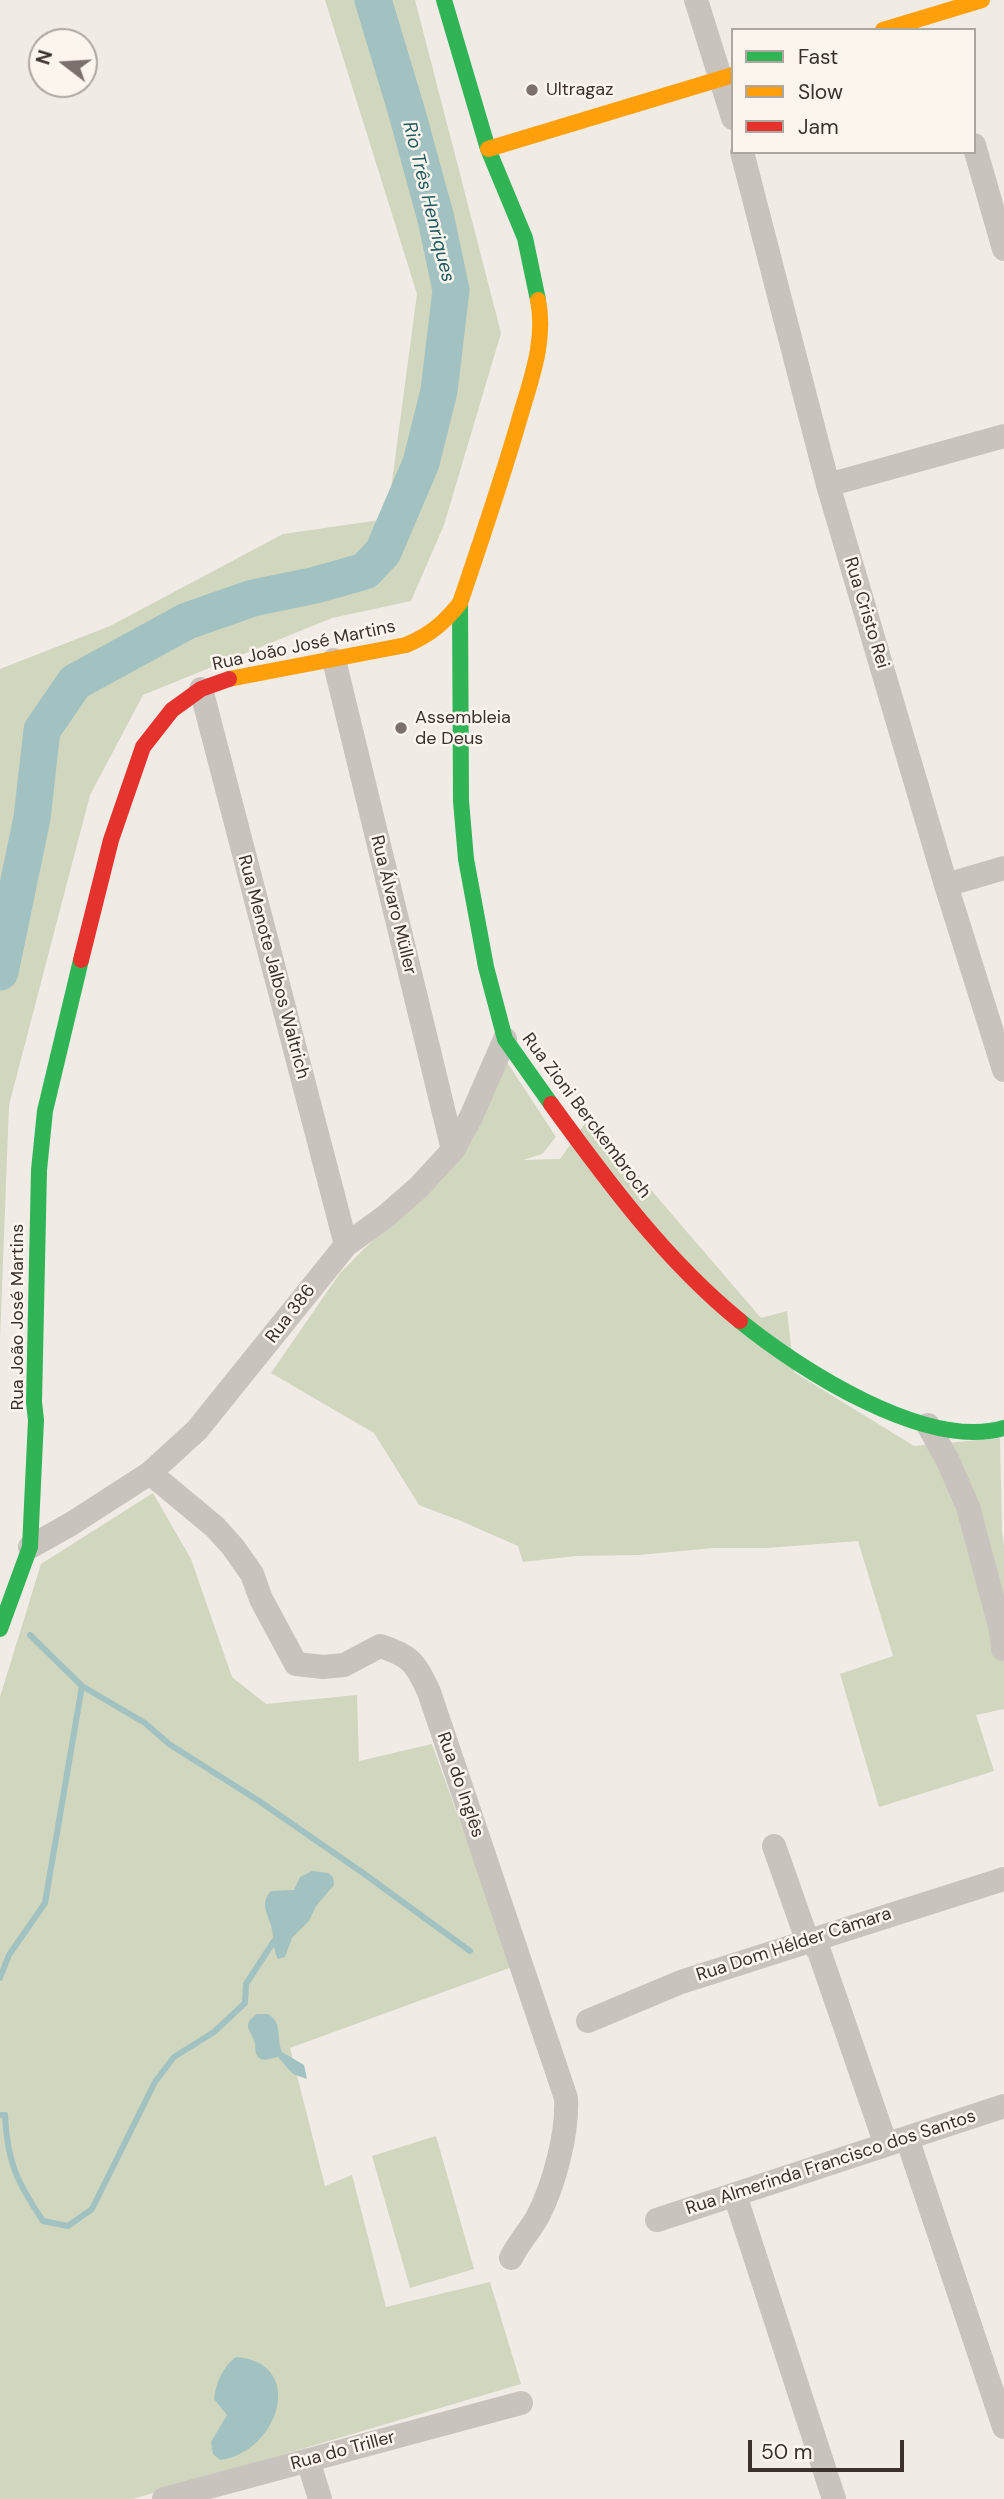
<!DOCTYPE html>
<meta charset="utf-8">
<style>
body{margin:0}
#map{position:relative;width:1004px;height:2499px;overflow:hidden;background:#f0ebe5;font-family:"DM Sans",sans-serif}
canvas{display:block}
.legend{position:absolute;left:731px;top:28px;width:245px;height:126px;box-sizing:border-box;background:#fbf5ee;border:2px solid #aea6a0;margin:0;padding:9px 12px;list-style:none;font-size:21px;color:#3b302b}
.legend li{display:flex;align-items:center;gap:14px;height:35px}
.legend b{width:35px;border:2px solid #aea6a0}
.north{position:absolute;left:28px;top:28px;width:70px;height:70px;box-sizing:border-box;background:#fbf5ee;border:2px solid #aea6a0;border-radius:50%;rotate:287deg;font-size:19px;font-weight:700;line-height:28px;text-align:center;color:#3b302b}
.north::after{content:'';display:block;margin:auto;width:24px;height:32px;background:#7a716c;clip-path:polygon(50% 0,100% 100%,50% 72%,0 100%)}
.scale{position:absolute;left:748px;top:2440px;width:156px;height:32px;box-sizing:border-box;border:4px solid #3b302b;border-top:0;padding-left:9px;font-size:21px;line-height:24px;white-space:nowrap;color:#3b302b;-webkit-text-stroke:5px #fbf5ee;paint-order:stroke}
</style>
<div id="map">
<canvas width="1004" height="2499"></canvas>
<ul class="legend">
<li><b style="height:9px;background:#30b455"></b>Fast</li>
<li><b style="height:9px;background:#ff9f0a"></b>Slow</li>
<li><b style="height:9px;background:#e5322d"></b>Jam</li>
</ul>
<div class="north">N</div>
<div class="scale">50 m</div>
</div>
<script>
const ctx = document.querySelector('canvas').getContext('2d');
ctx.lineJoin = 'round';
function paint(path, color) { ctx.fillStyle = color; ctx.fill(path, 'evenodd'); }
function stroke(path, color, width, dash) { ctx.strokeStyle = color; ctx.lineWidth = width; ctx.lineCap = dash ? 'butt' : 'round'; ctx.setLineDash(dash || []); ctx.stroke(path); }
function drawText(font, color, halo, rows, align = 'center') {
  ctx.font = font + ' "DM Sans",sans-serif'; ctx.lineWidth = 5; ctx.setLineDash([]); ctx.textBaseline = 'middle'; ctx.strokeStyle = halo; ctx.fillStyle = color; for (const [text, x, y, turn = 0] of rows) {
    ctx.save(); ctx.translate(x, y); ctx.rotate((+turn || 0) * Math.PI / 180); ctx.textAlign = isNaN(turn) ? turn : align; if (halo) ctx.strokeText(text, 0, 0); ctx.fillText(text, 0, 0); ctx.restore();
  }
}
paint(new Path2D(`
 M 325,0 L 415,0 L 501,333 L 444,525 L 411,601 L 332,618 L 143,695 L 90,795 L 9,1105 L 0,1339 L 0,669 L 110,626 L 283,534 L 387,519 L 417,294 Z
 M 505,1059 L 556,1137 L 542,1154 L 523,1160 L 560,1159 L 591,1115 L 627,1162 L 761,1318 L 787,1311 L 794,1372 L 914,1446 L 1000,1438 L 1002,1532 L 1004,1546 L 1004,1709 L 976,1715 L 994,1771 L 879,1807 L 840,1674 L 893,1656 L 858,1541 L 766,1548 L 714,1548 L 639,1555 L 576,1556 L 523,1562 L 518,1546 L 461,1521 L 419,1505 L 374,1433 L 271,1373 L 340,1273 L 472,1141 Z
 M 153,1493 L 191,1559 L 232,1677 L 266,1704 L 357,1695 L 359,1761 L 432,1744 L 512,1967 L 290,2048 L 325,2186 L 352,2175 L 386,2307 L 490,2282 L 521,2384 L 133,2499 L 0,2499 L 0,1697 L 41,1564 Z
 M 436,2136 L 474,2269 L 410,2288 L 372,2156 Z`), '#d1d6bf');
paint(new Path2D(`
 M 312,1871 L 328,1873 L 333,1877 L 334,1885 L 316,1906 L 309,1921 L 292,1938 L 285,1957 L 278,1959 C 273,1950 274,1940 272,1930 C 270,1916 258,1905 271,1891 L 294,1890 L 300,1877 Z
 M 257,2014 L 268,2014 C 283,2023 276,2038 282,2052 L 304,2065 L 307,2079 L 293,2074 L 278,2057 C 273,2058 265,2061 261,2059 C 254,2056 256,2049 255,2044 C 253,2031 239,2026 257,2014 Z
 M 236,2357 C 308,2363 278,2453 220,2460 L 213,2454 L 211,2442 L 227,2415 L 214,2399 C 216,2383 223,2366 236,2357 Z`), '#a1c2c1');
stroke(new Path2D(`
 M 30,1635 L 82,1686 L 145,1723 L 169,1744 L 259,1801 L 363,1873 L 470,1951
 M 0,1978 L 9,1955 L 45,1903 L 82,1686
 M 0,2115 L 5,2115 C 7,2162 17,2182 43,2221 L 68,2226 L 92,2209 L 155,2082 L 174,2057 L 214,2032 L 245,2003 L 246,1984 L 274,1941`), '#a1c2c1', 6);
stroke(new Path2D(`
 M 0,972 L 32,818 L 42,730 L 75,682 L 187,621 L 253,598 L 316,585 L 365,571 L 383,552 L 421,463 L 439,391 L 451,290 L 436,219 L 407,113 L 373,0`), '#a1c2c1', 37);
stroke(new Path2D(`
 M 696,0 L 733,118
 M 974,145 L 1004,249
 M 742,152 L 828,485 L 946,885 L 1004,1070
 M 828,485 L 1004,436
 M 334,660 L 453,1150
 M 201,689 L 346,1245
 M 946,885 L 1004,868
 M 928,1425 L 948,1461 L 968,1507 L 1001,1630 L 1003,1649
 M 150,1473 L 215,1527 L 233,1547 L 252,1574 L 261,1599 L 296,1664 L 323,1667 L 344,1665 L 380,1646 C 410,1655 416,1663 429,1692 L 566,2098 C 568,2133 554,2185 538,2216 C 530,2231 518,2243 511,2258
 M 30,1547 L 71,1524 L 150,1473 L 197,1430 L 346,1245 L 386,1216 L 419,1187 L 453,1150 L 471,1117 L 505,1039
 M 774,1846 L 805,1934 L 819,1951 L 886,2145
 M 588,2021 L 681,1982 L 1004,1879
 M 907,2138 L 1004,2427
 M 735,2195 L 834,2499
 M 657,2220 L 1004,2106
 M 308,2460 L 320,2499
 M 164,2499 L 521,2403`), '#c9c3be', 24);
stroke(new Path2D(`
 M 444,0 L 488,149 L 525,238 L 538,300
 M 460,603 L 461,801 L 466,859 L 486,967 L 505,1039 L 551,1104
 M 740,1321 C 799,1369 926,1451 1004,1428
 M 0,1629 L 30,1547 L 36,1420 L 34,1402 L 39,1170 L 45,1111 L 81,960`), '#30b455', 16);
stroke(new Path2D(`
 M 883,30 L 982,0
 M 488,149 L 733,75
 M 229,679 L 406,645 C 430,635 444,623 460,603 C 481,541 502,480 520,417 C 531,379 546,341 538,300`), '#ff9f0a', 16);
stroke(new Path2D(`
 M 81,960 L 111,840 L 143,747 L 172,710 L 201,689 L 229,679
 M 551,1104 C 607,1181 665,1260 740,1321`), '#e5322d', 16);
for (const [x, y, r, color] of [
 [532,90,7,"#7a716c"],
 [401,728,7,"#7a716c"]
]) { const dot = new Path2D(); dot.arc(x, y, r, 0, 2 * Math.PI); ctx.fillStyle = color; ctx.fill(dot); stroke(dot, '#fbf5ee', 2.5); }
drawText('18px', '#3b302b', '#fbf5ee', [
 ["Ultragaz",546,90],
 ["Assembleia",415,718],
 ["de Deus",415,739]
], 'left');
drawText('18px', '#3b302b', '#fbf5ee', [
 ["Rua Cristo Rei",866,613,73],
 ["Rua João José Martins",304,646,-12],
 ["Rua Álvaro Müller",393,905,76],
 ["Rua Menote Jalbos Waltrich",273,967,75],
 ["Rua Zioni Berckembroch",586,1116,53],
 ["Rua 386",291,1314,-52],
 ["Rua João José Martins",18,1317,-90],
 ["Rua do Inglês",460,1785,71],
 ["Rua Dom Hélder Câmara",794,1945,-18],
 ["Rua Almerinda Francisco dos Santos",831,2163,-18],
 ["Rua do Triller",343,2451,-15]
]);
drawText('italic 19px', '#1f5a5e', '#fbf5ee', [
 ["Rio Três Henriques",428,202,76]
]);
</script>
